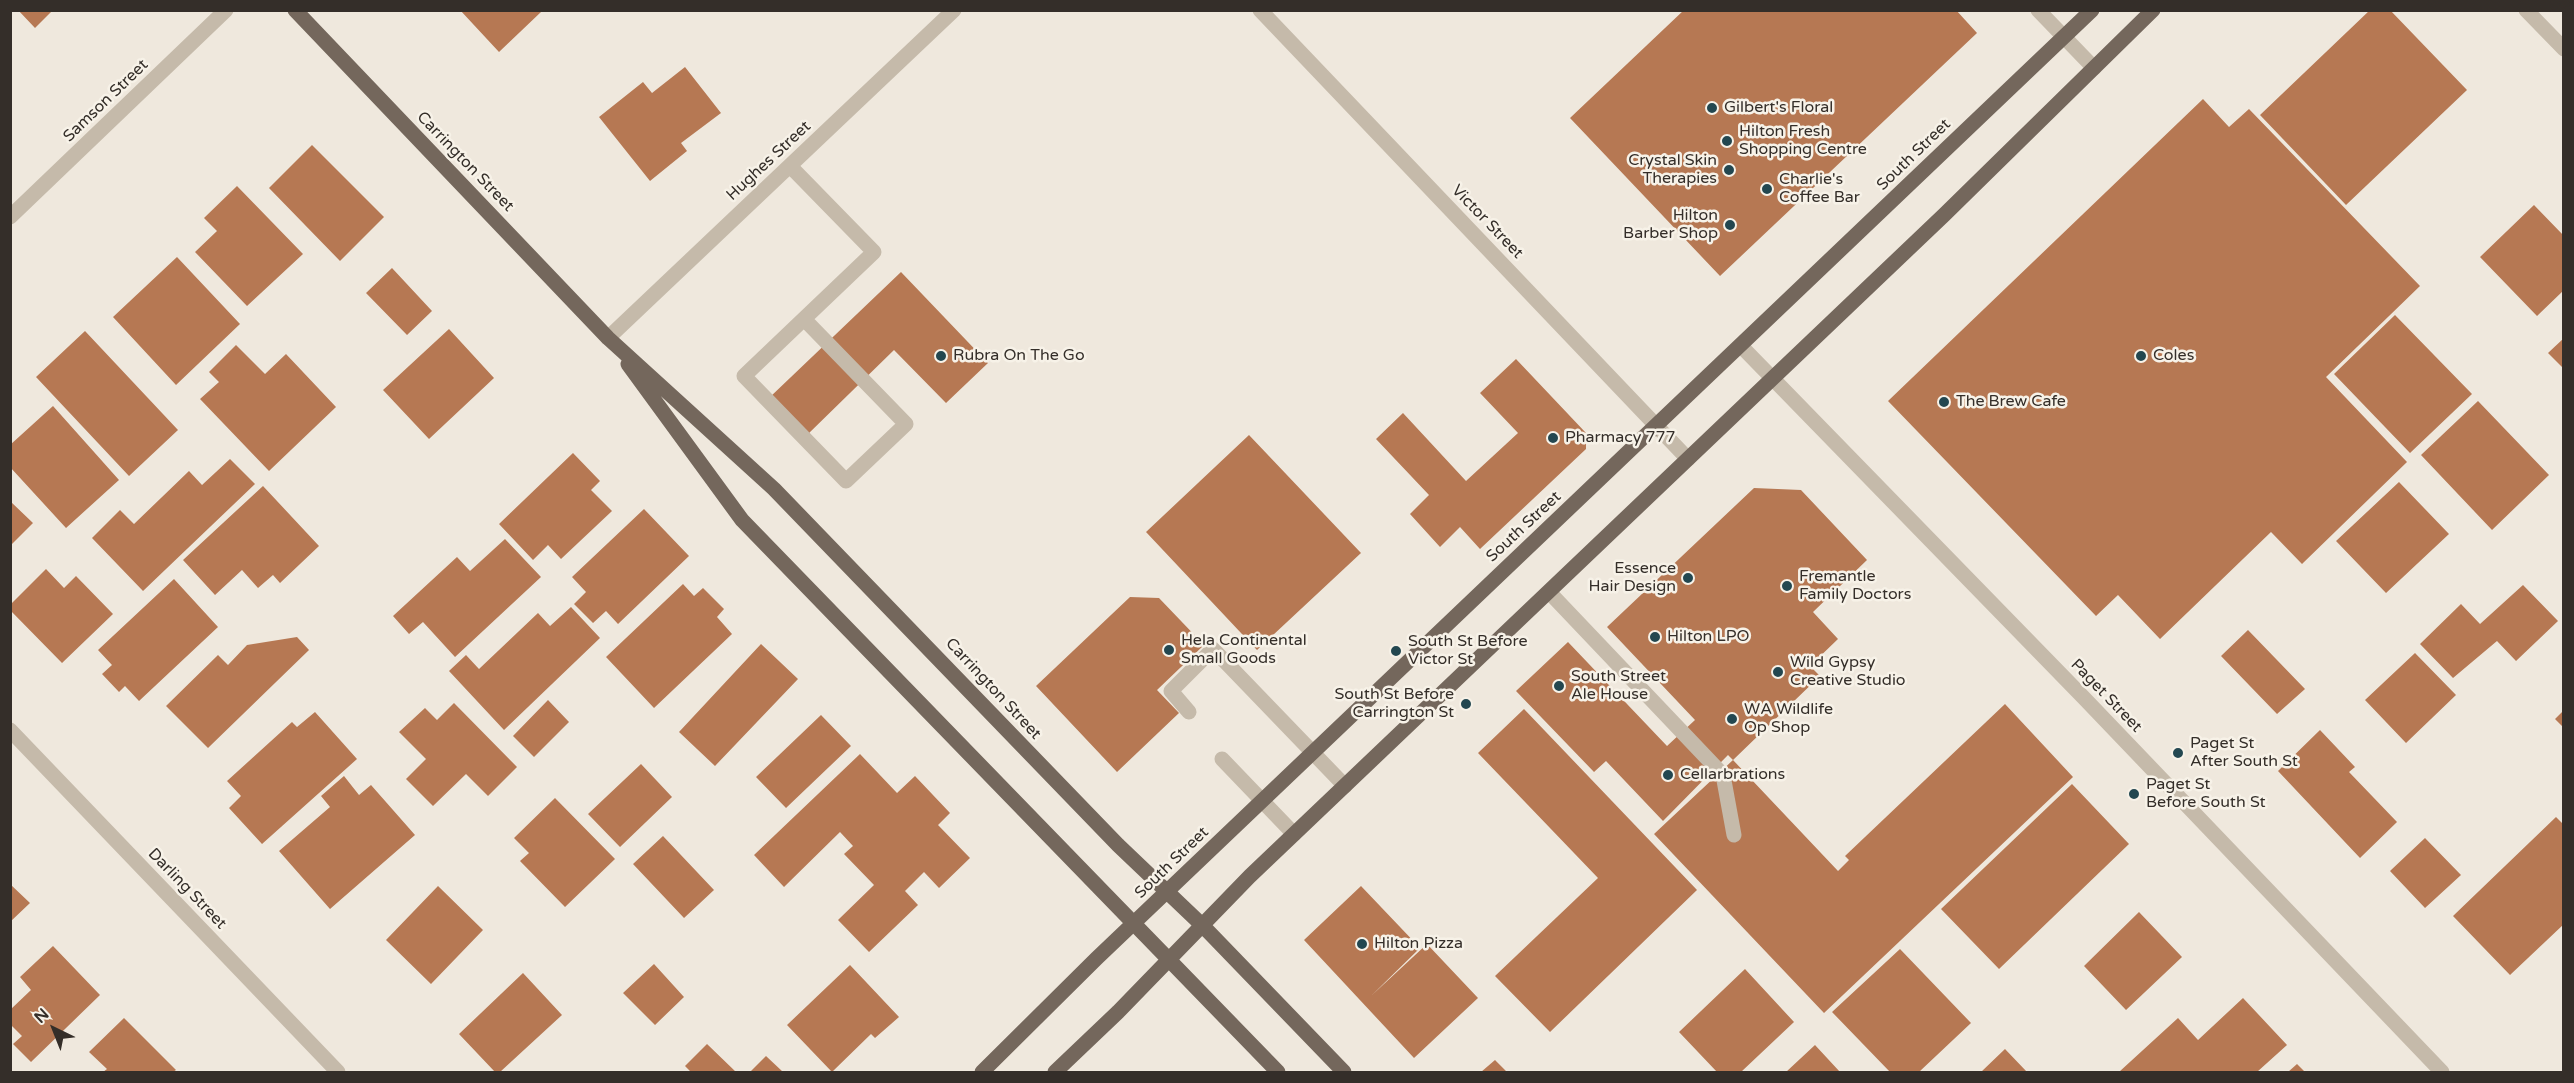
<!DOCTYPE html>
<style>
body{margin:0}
#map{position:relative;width:2574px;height:1083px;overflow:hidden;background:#efe8dd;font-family:"Varela Round",sans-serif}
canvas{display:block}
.frame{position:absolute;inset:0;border:12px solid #342e29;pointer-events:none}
.north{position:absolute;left:24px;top:999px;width:60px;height:60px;-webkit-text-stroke:4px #f7f2e8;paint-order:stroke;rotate:317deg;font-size:16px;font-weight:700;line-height:24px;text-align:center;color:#342e29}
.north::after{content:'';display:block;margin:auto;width:21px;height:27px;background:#342e29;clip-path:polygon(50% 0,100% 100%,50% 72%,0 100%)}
</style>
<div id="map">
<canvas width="2574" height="1083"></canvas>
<div class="frame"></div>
<div class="north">N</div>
</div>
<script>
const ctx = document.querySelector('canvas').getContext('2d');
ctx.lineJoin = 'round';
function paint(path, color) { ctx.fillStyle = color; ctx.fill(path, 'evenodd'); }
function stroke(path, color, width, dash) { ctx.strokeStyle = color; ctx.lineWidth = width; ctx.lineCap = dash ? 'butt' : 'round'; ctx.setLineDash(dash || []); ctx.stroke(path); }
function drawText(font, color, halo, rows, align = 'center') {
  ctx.font = font + ' "Varela Round",sans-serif'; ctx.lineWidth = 5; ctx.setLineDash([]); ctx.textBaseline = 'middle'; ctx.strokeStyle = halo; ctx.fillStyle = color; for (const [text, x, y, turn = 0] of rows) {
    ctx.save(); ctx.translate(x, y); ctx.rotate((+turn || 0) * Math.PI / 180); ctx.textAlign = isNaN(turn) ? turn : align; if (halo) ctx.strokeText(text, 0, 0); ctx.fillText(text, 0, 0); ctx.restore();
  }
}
paint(new Path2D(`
 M 18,10 L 53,10 L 35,28 Z
 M 460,10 L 540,10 L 541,12 L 499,52 Z
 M 1684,10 L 1956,10 L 1977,33 L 1720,276 L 1570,118 Z
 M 2370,10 L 2390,10 L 2467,90 L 2346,205 L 2260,115 Z
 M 685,67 L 721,113 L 681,143 L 687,151 L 650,181 L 599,117 L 643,82 L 652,93 Z
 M 2203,99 L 2229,127 L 2249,109 L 2420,286 L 2326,377 L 2407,462 L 2302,564 L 2271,532 L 2160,639 L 2118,595 L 2096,616 L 1888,401 Z
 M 312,145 L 384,217 L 340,261 L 269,188 Z
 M 237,186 L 303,254 L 247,306 L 195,252 L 217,231 L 204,218 Z
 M 2534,205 L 2564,236 L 2564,290 L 2537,316 L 2480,257 Z
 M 177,257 L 240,324 L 176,385 L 113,317 Z
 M 392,268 L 432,311 L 407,335 L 366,293 Z
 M 901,272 L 988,363 L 946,403 L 894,350 L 806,436 L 769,398 Z
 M 2395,315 L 2472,394 L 2410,453 L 2334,374 Z
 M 449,329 L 494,378 L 429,439 L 383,390 Z
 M 85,331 L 178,430 L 129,476 L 36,377 Z
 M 2564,338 L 2564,369 L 2548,353 Z
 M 236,345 L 265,374 L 286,354 L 336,407 L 269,471 L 200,399 L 219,382 L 209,372 Z
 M 1516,359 L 1586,433 L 1586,449 L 1480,549 L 1460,527 L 1440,547 L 1410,514 L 1429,495 L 1376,439 L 1403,413 L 1466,481 L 1518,433 L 1480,393 Z
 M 2478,401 L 2549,475 L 2492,530 L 2421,455 Z
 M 53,406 L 119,480 L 66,528 L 10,467 L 10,445 Z
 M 1249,435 L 1361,553 L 1257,650 L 1146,532 Z
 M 573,453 L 600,481 L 591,490 L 612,511 L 561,559 L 548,545 L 533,560 L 499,524 Z
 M 230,459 L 255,484 L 143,591 L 92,538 L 120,510 L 134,524 L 189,471 L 202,485 Z
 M 2399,482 L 2449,534 L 2386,593 L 2336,541 Z
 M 263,486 L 319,546 L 280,583 L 273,575 L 258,588 L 242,570 L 215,595 L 183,560 Z
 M 1754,488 L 1801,490 L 1867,560 L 1813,612 L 1838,639 L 1810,666 L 1820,676 L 1733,760 L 1728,755 L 1663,821 L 1606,761 L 1594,772 L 1516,691 L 1568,642 L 1667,746 L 1695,720 L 1607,627 Z
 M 10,501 L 33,523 L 10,546 Z
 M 644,509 L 689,556 L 618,624 L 606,611 L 593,623 L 574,604 L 586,592 L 572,577 Z
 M 505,539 L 541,577 L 455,657 L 423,622 L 409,634 L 393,616 L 457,557 L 470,571 Z
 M 46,569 L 64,588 L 76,576 L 113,614 L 62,663 L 10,610 L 10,605 Z
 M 174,579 L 218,627 L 139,701 L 125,686 L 119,692 L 102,674 L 112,665 L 98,650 Z
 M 683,584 L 694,596 L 703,588 L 724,609 L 717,617 L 732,634 L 654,708 L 606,657 Z
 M 2523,585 L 2558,621 L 2516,661 L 2497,641 L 2453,678 L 2420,644 L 2461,604 L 2480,624 Z
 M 1130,597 L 1159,598 L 1204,645 L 1157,690 L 1179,713 L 1117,772 L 1036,686 Z
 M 571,607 L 600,638 L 504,730 L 449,671 L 466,655 L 479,669 L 538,613 L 550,626 Z
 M 2248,630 L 2305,689 L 2277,714 L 2221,656 Z
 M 297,637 L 309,650 L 208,748 L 166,706 L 218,655 L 228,665 L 247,645 Z
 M 761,644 L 798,679 L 715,766 L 679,732 Z
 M 2415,653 L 2456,695 L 2406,743 L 2365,700 Z
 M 548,700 L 569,722 L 534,757 L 513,736 Z
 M 454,703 L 517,767 L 488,796 L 466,774 L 433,806 L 406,779 L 426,759 L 399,732 L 425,708 L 437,720 Z
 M 2005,704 L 2073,777 L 1824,1013 L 1654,834 L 1733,760 L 1838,871 L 1849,860 L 1845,856 Z
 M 1524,709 L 1697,890 L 1550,1032 L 1495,976 L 1598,878 L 1478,753 Z
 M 2564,710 L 2564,728 L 2555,719 Z
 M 315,712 L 357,759 L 262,844 L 229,808 L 241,796 L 227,781 L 292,722 L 297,727 Z
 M 821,715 L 851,746 L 786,808 L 756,777 Z
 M 2320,730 L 2355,767 L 2349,772 L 2397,822 L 2360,858 L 2278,771 Z
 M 860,754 L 897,793 L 915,776 L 950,813 L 938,825 L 970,858 L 939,888 L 924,872 L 905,891 L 918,905 L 869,952 L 838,920 L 874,885 L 844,854 L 853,846 L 840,832 L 784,887 L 754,855 Z
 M 641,764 L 672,797 L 620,847 L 588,814 Z
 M 344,776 L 359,795 L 371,785 L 415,835 L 330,909 L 279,851 L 330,807 L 321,796 Z
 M 2072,784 L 2129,844 L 1999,969 L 1941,909 Z
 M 555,798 L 615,859 L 565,907 L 520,861 L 529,853 L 514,838 Z
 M 2556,817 L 2564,825 L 2564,924 L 2510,975 L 2453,916 Z
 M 663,836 L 714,890 L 684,918 L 633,864 Z
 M 2425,838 L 2461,875 L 2425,908 L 2390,871 Z
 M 10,884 L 30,903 L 10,922 Z
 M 438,886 L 483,930 L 431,984 L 386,940 Z
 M 1361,886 L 1420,948 L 1371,996 L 1427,944 L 1478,998 L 1414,1058 L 1304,940 Z
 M 2139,912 L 2182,957 L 2126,1010 L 2084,966 Z
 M 53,946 L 100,995 L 31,1062 L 13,1044 L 22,1036 L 10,1024 L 10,1010 L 31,990 L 20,977 Z
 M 1900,949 L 1971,1023 L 1919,1072 L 1890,1072 L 1832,1012 Z
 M 654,964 L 684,997 L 655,1025 L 623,993 Z
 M 850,965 L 899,1017 L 875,1038 L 871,1034 L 832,1072 L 787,1025 Z
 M 1745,969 L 1794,1022 L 1741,1072 L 1717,1072 L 1679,1032 Z
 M 523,973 L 562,1015 L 500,1072 L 495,1072 L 459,1034 Z
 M 2243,998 L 2287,1045 L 2257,1072 L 2119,1072 L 2178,1018 L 2198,1040 Z
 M 124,1018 L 176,1070 L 173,1072 L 103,1072 L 107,1069 L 89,1052 Z
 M 707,1044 L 736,1072 L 691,1072 L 685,1066 Z
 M 1815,1045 L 1840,1072 L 1786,1072 Z
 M 2005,1049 L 2027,1072 L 1981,1072 Z
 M 766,1056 L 783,1072 L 750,1072 Z
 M 1495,1060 L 1507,1072 L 1481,1072 Z
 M 2297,1064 L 2305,1072 L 2288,1072 Z`), '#b67853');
stroke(new Path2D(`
 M 1260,10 L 1688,459
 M 2038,10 L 2094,68
 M 2526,10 L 2564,49
 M 790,166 L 874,252 L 744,376 L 846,481 L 906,424 L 804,319
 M 10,217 L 226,10
 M 608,338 L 954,10
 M 1742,347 L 2084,698 L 2442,1072
 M 1549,592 L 1723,775 L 1734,835
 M 1189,712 L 1171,691 L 1213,649 L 1345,786
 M 10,730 L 338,1072
 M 1222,759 L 1294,834`), '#c5baaa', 15);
stroke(new Path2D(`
 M 295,10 L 608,338 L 774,489 L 1118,845 L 1203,926 L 1344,1072
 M 628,364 L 742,520 L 1278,1072
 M 982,1072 L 1097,958 L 2092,10
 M 1055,1072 L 1118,1012 L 1250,876 L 1944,215 L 2153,10`), '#74675c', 15);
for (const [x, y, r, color] of [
 [1712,108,6,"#234750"],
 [1727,141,6,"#234750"],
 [1729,170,6,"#234750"],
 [1767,189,6,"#234750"],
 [1730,225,6,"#234750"],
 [941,356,6,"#234750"],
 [2141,356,6,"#234750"],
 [1944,402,6,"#234750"],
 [1553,438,6,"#234750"],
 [1688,578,6,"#234750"],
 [1787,586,6,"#234750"],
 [1655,637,6,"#234750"],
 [1169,650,6,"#234750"],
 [1396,651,6,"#234750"],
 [1778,672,6,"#234750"],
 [1559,686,6,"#234750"],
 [1466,704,6,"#234750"],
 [1732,719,6,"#234750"],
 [2178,753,6,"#234750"],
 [1668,775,6,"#234750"],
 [2134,794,6,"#234750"],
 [1362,944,6,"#234750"]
]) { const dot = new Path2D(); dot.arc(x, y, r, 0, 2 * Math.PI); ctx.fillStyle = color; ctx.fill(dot); stroke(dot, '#f7f2e8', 2); }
drawText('16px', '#342e29', '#f7f2e8', [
 ["Samson Street",106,101,-44],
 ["South Street",1914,155,-44],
 ["Hughes Street",769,161,-43],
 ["Carrington Street",465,162,46],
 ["Victor Street",1487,222,46],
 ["South Street",1524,527,-43],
 ["Carrington Street",993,689,47],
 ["Paget Street",2106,696,46],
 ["South Street",1172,863,-44],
 ["Darling Street",187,889,46]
]);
drawText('16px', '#342e29', '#f7f2e8', [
 ["Gilbert's Floral",1724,108],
 ["Hilton Fresh",1739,132],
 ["Shopping Centre",1739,150],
 ["Crystal Skin",1717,161,"right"],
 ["Therapies",1717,179,"right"],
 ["Charlie's",1779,180],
 ["Coffee Bar",1779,198],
 ["Hilton",1718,216,"right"],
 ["Barber Shop",1718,234,"right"],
 ["Rubra On The Go",953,356],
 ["Coles",2153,356],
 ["The Brew Cafe",1956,402],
 ["Pharmacy 777",1565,438],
 ["Essence",1676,569,"right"],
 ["Hair Design",1676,587,"right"],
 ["Fremantle",1799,577],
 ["Family Doctors",1799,595],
 ["Hilton LPO",1667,637],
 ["Hela Continental",1181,641],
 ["Small Goods",1181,659],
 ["South St Before",1408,642],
 ["Victor St",1408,660],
 ["Wild Gypsy",1790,663],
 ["Creative Studio",1790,681],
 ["South Street",1571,677],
 ["Ale House",1571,695],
 ["South St Before",1454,695,"right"],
 ["Carrington St",1454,713,"right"],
 ["WA Wildlife",1744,710],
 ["Op Shop",1744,728],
 ["Paget St",2190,744],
 ["After South St",2190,762],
 ["Cellarbrations",1680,775],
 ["Paget St",2146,785],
 ["Before South St",2146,803],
 ["Hilton Pizza",1374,944]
], 'left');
</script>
